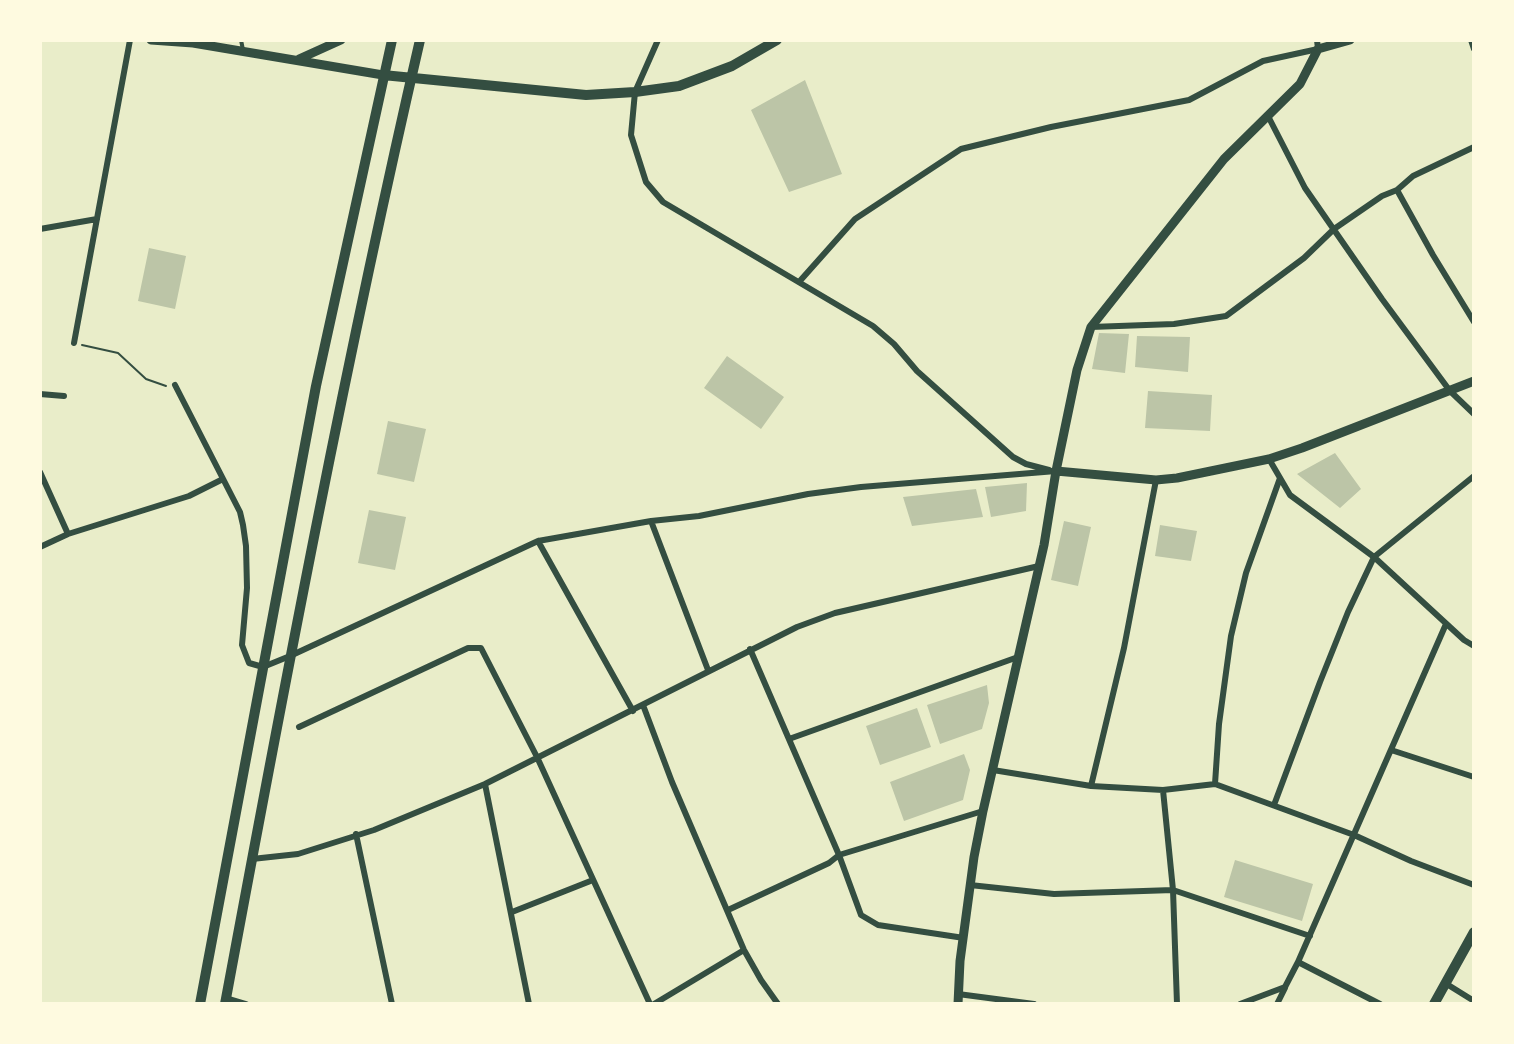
<!DOCTYPE html>
<style>
body{margin:0}
#map{position:relative;width:1514px;height:1044px;overflow:hidden;background:#e9edc9;font-family:Helvetica,sans-serif}
canvas{display:block}
.frame{position:absolute;inset:0;border:42px solid #fefae0;pointer-events:none}
</style>
<div id="map">
<canvas width="1514" height="1044"></canvas>
<div class="frame"></div>
</div>
<script>
const ctx = document.querySelector('canvas').getContext('2d');
ctx.lineJoin = 'round';
function paint(path, color) { ctx.fillStyle = color; ctx.fill(path, 'evenodd'); }
function stroke(path, color, width, dash) { ctx.strokeStyle = color; ctx.lineWidth = width; ctx.lineCap = dash ? 'butt' : 'round'; ctx.setLineDash(dash || []); ctx.stroke(path); }
paint(new Path2D(`
 M 805,80 L 842,174 L 789,192 L 751,110 Z
 M 149,248 L 186,256 L 175,309 L 138,301 Z
 M 1099,333 L 1129,334 L 1125,373 L 1092,369 Z
 M 1137,336 L 1190,337 L 1188,372 L 1135,367 Z
 M 727,356 L 784,397 L 761,429 L 704,388 Z
 M 1148,391 L 1212,395 L 1210,431 L 1145,428 Z
 M 388,421 L 426,429 L 414,482 L 377,474 Z
 M 1335,453 L 1361,489 L 1340,508 L 1297,474 Z
 M 1027,483 L 1026,511 L 991,517 L 985,487 Z
 M 976,489 L 983,517 L 912,526 L 903,497 Z
 M 369,510 L 406,517 L 395,570 L 358,563 Z
 M 1064,521 L 1091,527 L 1078,586 L 1051,580 Z
 M 1160,525 L 1197,531 L 1191,561 L 1155,556 Z
 M 987,685 L 989,703 L 982,729 L 940,744 L 927,705 Z
 M 917,708 L 931,747 L 880,765 L 866,726 Z
 M 964,754 L 970,770 L 963,800 L 904,821 L 890,782 Z
 M 1235,860 L 1313,884 L 1302,921 L 1224,897 Z`), '#bcc5a7');
stroke(new Path2D(`
 M 82,345 L 118,353 L 146,379 L 166,386`), '#344e41', 2);
stroke(new Path2D(`
 M 241,40 L 243,50`), '#344e41', 4);
stroke(new Path2D(`
 M 658,40 L 635,92 L 631,135 L 646,182 L 663,202 L 873,326 L 894,344 L 917,371 L 1013,457 L 1026,464 L 1049,470
 M 1471,40 L 1474,49
 M 1268,116 L 1305,188 L 1382,299 L 1450,391 L 1474,414
 M 1397,190 L 1433,255 L 1474,322
 M 40,229 L 97,219
 M 799,282 L 855,219 L 961,149 L 1051,127 L 1189,100 L 1263,61 L 1318,49 L 1317,40
 M 1091,327 L 1174,324 L 1226,316 L 1304,258 L 1334,229 L 1382,196 L 1397,190 L 1413,176 L 1474,147
 M 74,343 L 130,40
 M 175,385 L 240,512 L 243,525 L 246,546 L 247,588 L 242,645 L 249,663 L 263,667 L 290,656 L 538,541 L 651,521 L 699,516 L 808,494 L 861,487 L 1056,471
 M 40,394 L 64,396
 M 1269,459 L 1290,495 L 1374,557 L 1464,640 L 1474,646
 M 40,472 L 68,534
 M 651,521 L 708,670
 M 538,541 L 633,711
 M 40,547 L 68,534 L 189,496 L 223,479
 M 750,649 L 839,855 L 861,915 L 878,925 L 964,938
 M 643,705 L 672,782 L 744,950 L 761,980 L 778,1004
 M 299,727 L 468,648 L 481,648 L 537,757 L 650,1004
 M 789,739 L 1018,657
 M 1391,750 L 1474,777
 M 993,770 L 1091,786 L 1163,790 L 1215,784 L 1354,835 L 1411,861 L 1474,885
 M 485,784 L 529,1004
 M 1215,784 L 1219,724 L 1231,636 L 1246,573 L 1280,478
 M 1091,786 L 1124,648 L 1156,480
 M 1163,790 L 1173,890 L 1177,1004
 M 1274,805 L 1320,682 L 1348,612 L 1374,557 L 1474,476
 M 356,834 L 392,1004
 M 252,859 L 298,854 L 374,830 L 485,784 L 797,627 L 835,613 L 1039,566
 M 970,885 L 1054,894 L 1173,890 L 1310,936
 M 728,910 L 829,863 L 839,855 L 983,811
 M 512,912 L 593,880
 M 1298,962 L 1446,624
 M 1445,983 L 1474,1001
 M 958,994 L 1034,1004
 M 226,998 L 246,1004
 M 654,1004 L 744,950
 M 1240,1004 L 1285,987 L 1298,962 L 1380,1004
 M 1277,1004 L 1285,988`), '#344e41', 6);
stroke(new Path2D(`
 M 151,40 L 193,43 L 383,75
 M 299,59 L 341,40
 M 1056,471 L 1156,480 L 1177,478 L 1269,459 L 1302,448 L 1474,381
 M 958,1004 L 960,961 L 974,857 L 983,811 L 1044,545 L 1056,471 L 1077,370 L 1091,327 L 1224,159 L 1300,84 L 1318,49 L 1350,40`), '#344e41', 9);
stroke(new Path2D(`
 M 383,75 L 586,95 L 635,92 L 679,86 L 732,66 L 777,40
 M 200,1004 L 316,386 L 392,40
 M 225,1004 C 285,681 346,360 420,40
 M 1434,1004 L 1474,932`), '#344e41', 10);
</script>
